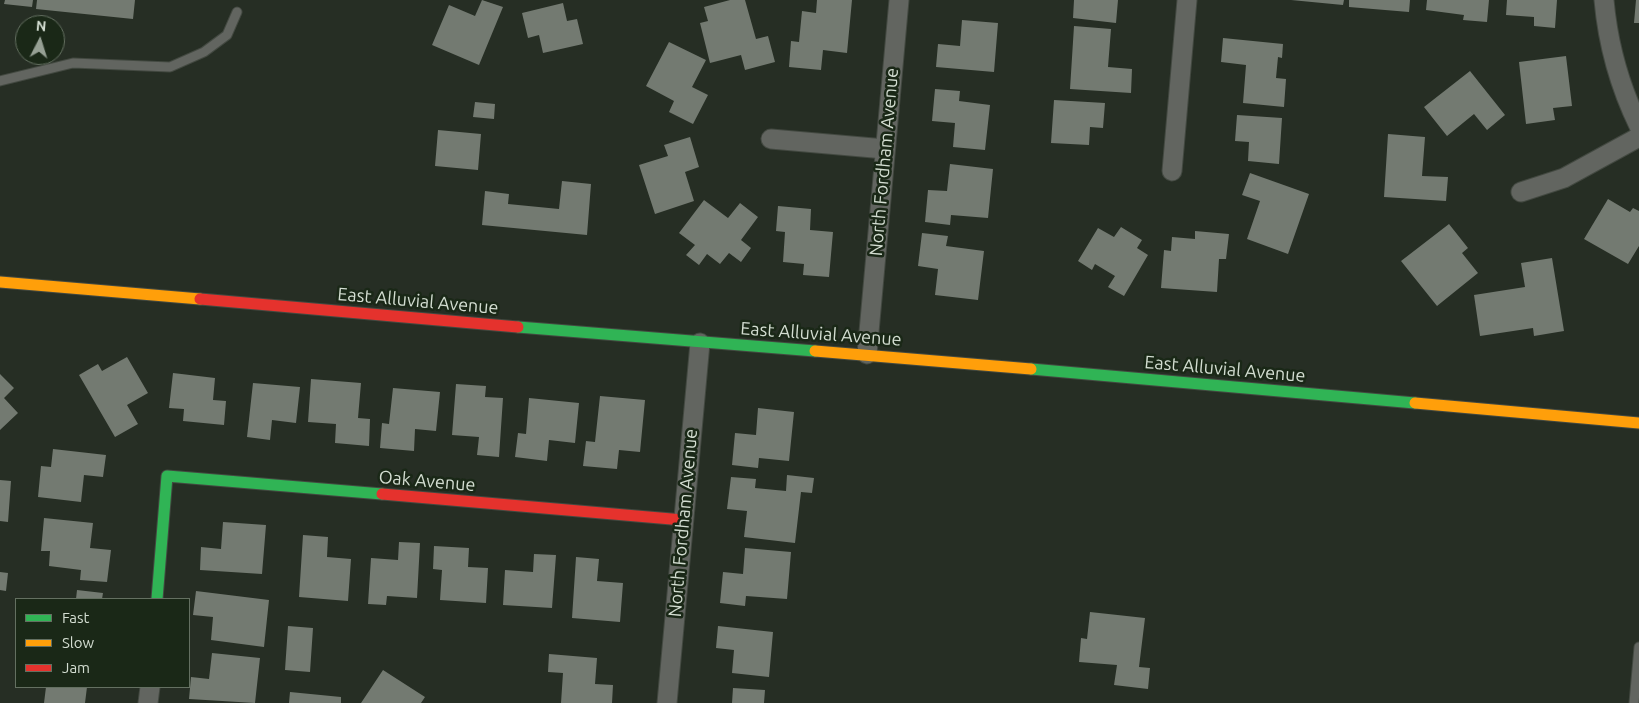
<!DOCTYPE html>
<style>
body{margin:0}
#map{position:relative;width:1639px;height:703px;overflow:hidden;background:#262e24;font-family:Ubuntu,sans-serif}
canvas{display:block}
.legend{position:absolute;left:15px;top:598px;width:175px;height:90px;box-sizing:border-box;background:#1a2817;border:1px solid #647061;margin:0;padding:6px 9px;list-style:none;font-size:15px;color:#d3ddd1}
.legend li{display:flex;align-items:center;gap:10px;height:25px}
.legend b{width:25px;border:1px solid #647061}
.north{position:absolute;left:15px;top:15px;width:50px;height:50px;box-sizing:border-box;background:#1a2817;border:1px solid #647061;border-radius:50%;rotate:5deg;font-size:14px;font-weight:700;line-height:20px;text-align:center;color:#d3ddd1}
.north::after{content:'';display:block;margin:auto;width:18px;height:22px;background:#96a094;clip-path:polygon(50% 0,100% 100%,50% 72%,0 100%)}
</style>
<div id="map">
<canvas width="1639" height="703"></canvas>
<ul class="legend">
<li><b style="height:6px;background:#30b455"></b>Fast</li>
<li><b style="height:6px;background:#ff9f0a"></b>Slow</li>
<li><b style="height:6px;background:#e5322d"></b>Jam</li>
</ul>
<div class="north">N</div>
</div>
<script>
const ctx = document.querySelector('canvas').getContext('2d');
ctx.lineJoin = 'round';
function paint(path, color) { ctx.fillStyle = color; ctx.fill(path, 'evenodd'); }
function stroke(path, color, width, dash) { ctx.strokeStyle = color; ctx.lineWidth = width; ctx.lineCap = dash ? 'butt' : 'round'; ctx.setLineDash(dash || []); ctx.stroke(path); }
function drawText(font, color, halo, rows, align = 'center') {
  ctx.font = font + ' Ubuntu,sans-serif'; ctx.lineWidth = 5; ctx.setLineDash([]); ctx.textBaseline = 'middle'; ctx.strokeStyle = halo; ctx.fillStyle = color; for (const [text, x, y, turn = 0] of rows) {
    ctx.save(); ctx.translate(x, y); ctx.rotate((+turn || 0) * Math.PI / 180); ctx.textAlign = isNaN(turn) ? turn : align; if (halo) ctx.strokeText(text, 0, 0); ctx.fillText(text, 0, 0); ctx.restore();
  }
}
paint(new Path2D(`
 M 5,0 L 33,0 L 32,7 L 4,4 Z
 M 37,0 L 135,0 L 133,19 L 36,9 Z
 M 482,0 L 503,7 L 479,65 L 432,45 L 449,5 L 475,16 Z
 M 730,0 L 745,0 L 756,39 L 768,36 L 775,62 L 745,70 L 741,55 L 710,63 L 700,23 L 708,21 L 704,7 Z
 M 817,0 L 852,0 L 847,53 L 823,50 L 821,70 L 789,67 L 791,41 L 799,42 L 802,11 L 816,13 Z
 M 1074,0 L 1118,0 L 1116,23 L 1073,18 Z
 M 1291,0 L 1344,0 L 1343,5 Z
 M 1349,0 L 1410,0 L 1409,12 L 1349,7 Z
 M 1427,0 L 1489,0 L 1487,22 L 1463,20 L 1464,15 L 1426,10 Z
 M 1507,0 L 1557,0 L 1555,28 L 1534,26 L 1534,17 L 1506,15 Z
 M 1636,0 L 1639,0 L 1639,23 L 1634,23 Z
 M 563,3 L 567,21 L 577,19 L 583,44 L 543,53 L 539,35 L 528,38 L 522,13 Z
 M 962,20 L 998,23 L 994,72 L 936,67 L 938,44 L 960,46 Z
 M 1074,26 L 1111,29 L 1108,67 L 1132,69 L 1131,93 L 1070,89 Z
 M 1223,38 L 1283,44 L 1282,58 L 1278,57 L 1276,78 L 1286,79 L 1284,107 L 1243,103 L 1246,65 L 1221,62 Z
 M 669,42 L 706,60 L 692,87 L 708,95 L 693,124 L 669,112 L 674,101 L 646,86 Z
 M 1566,56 L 1572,106 L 1553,108 L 1555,120 L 1526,124 L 1519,62 Z
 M 1470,71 L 1505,115 L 1487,130 L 1474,114 L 1447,136 L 1424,107 Z
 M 935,89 L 960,91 L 959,101 L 990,105 L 985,150 L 953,147 L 955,123 L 932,121 Z
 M 1054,100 L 1105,103 L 1103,128 L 1090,127 L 1089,145 L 1051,143 Z
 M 475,102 L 495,104 L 494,119 L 473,117 Z
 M 1237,115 L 1282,118 L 1279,164 L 1248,161 L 1249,142 L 1235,141 Z
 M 438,130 L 481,134 L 478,170 L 435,166 Z
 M 1388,134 L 1425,137 L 1422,176 L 1448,177 L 1446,201 L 1384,197 Z
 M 690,137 L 699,167 L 685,172 L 694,201 L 655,214 L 639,165 L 668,156 L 664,145 Z
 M 950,164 L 993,169 L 988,218 L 951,215 L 950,225 L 925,222 L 928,190 L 947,191 Z
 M 1250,173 L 1309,194 L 1288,254 L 1247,239 L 1260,201 L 1242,195 Z
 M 562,181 L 591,184 L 587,235 L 482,225 L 485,191 L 509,194 L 508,204 L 559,209 Z
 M 1608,199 L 1630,212 L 1633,208 L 1639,211 L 1639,246 L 1628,264 L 1584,239 Z
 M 704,200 L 728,218 L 740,203 L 758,217 L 741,240 L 751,248 L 741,262 L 729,253 L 720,264 L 707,254 L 699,265 L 686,255 L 695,245 L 679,233 Z
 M 778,206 L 811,209 L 810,230 L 833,232 L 829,277 L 803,275 L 804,264 L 783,262 L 785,232 L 776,231 Z
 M 1449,224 L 1468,248 L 1462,253 L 1478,273 L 1437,306 L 1401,261 Z
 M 1121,227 L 1142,240 L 1137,248 L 1148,255 L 1124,296 L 1108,287 L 1115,276 L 1095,264 L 1092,270 L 1078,261 L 1098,228 L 1114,237 Z
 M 1195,231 L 1229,234 L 1226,259 L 1219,259 L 1217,292 L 1161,288 L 1164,250 L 1171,251 L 1172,237 L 1195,239 Z
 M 922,233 L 948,236 L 946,246 L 984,251 L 978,300 L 935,295 L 938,269 L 918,266 Z
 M 1552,258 L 1564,331 L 1534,336 L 1533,328 L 1480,336 L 1474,295 L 1525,287 L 1521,263 Z
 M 127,357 L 148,393 L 127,405 L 138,424 L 115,437 L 79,375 L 98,364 L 102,371 Z
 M 173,373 L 215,378 L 213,400 L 226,401 L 224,425 L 183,421 L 184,409 L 169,408 Z
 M 0,374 L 14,388 L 4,398 L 18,413 L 0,430 Z
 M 311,379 L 361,383 L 358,418 L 370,419 L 369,446 L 335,443 L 336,424 L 308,422 Z
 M 253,383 L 300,387 L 296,423 L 272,420 L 270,440 L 247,437 Z
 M 456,384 L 486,386 L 485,397 L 503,398 L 499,457 L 477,455 L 479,437 L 452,435 Z
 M 393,388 L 440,392 L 436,431 L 415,429 L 414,451 L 380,448 L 382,423 L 389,424 Z
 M 600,396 L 645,400 L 640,452 L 619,450 L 617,469 L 583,466 L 586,441 L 595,442 Z
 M 529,398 L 579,403 L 575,443 L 549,440 L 547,461 L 515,457 L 518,433 L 526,434 Z
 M 758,408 L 794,412 L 789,461 L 759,458 L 758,468 L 732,465 L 735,433 L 756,435 Z
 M 53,449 L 106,455 L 103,477 L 84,475 L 81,502 L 38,497 L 41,466 L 51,467 Z
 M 787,475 L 814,478 L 812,493 L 801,492 L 795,543 L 744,537 L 747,511 L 727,509 L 731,477 L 756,479 L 755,488 L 786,491 Z
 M 0,480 L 11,481 L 8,522 L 0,521 Z
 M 44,518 L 93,523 L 90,548 L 111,550 L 107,582 L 80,580 L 81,570 L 49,566 L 50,551 L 41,551 Z
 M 223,522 L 266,525 L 262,574 L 200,570 L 201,547 L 221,549 Z
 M 303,535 L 328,537 L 327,557 L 351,559 L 348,601 L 299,597 Z
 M 399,542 L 420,543 L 417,598 L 387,596 L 386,605 L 368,604 L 371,558 L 398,560 Z
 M 434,546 L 469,548 L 468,567 L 488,568 L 486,603 L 440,600 L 442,570 L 433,569 Z
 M 745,548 L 791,552 L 787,599 L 746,596 L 745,606 L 720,603 L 723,572 L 743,574 Z
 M 534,554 L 556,555 L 552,608 L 503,605 L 505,570 L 533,572 Z
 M 576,557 L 599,559 L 597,581 L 623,583 L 620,622 L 572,618 Z
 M 0,572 L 8,573 L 6,591 L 0,590 Z
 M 77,590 L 103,593 L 102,599 L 76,599 Z
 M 196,591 L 269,600 L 264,647 L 211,640 L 213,617 L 193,615 Z
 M 1090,612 L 1145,618 L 1139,667 L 1150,668 L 1148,689 L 1114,685 L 1117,665 L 1079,662 L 1081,638 L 1087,639 Z
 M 288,626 L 313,628 L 310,672 L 285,670 Z
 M 718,626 L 773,632 L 769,677 L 732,673 L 734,650 L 716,648 Z
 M 212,653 L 260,658 L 255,703 L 189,699 L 191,677 L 209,679 Z
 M 549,654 L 597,658 L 595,684 L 613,685 L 612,703 L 561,703 L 563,673 L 548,672 Z
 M 383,670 L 425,697 L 421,703 L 361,703 Z
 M 46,687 L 87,687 L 85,703 L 44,703 Z
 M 733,688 L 765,690 L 764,703 L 732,703 Z
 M 290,692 L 341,697 L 341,703 L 289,703 Z`), '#737a71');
const lane = new Path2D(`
 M 0,81 L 73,63 L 170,67 L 204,52 L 227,35 L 237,12
 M 1634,703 L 1639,647`);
const street = new Path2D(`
 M 1604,0 C 1608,45 1619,85 1639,126
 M 771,139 L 885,149
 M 1172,171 L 1187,0
 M 1521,192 L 1564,178 L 1639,137
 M 867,354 L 899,0
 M 148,703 L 150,687
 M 667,703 L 700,343`);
const fast = new Path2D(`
 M 518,327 L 815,351
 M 1031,369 L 1415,403
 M 157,599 L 167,476 L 382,494`);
const slow = new Path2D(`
 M 0,282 L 200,299
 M 815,351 L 1031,369
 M 1415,403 L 1639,423`);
const jam = new Path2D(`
 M 200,299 L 518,327
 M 382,494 L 683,520`);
stroke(lane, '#434941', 11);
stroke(street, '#434941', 21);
stroke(fast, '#434941', 13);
stroke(slow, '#434941', 13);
stroke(jam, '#434941', 13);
stroke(lane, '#626560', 9);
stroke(street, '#626560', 19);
stroke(fast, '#30b455', 11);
stroke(slow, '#ff9f0a', 11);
stroke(jam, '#e5322d', 11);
drawText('18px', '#d3ddd1', '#1a2817', [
 ["North Fordham Avenue",884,162,-85],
 ["East Alluvial Avenue",418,301,5],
 ["East Alluvial Avenue",821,334,4],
 ["East Alluvial Avenue",1225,369,5],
 ["Oak Avenue",427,481,5],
 ["North Fordham Avenue",683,523,-85]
]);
</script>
